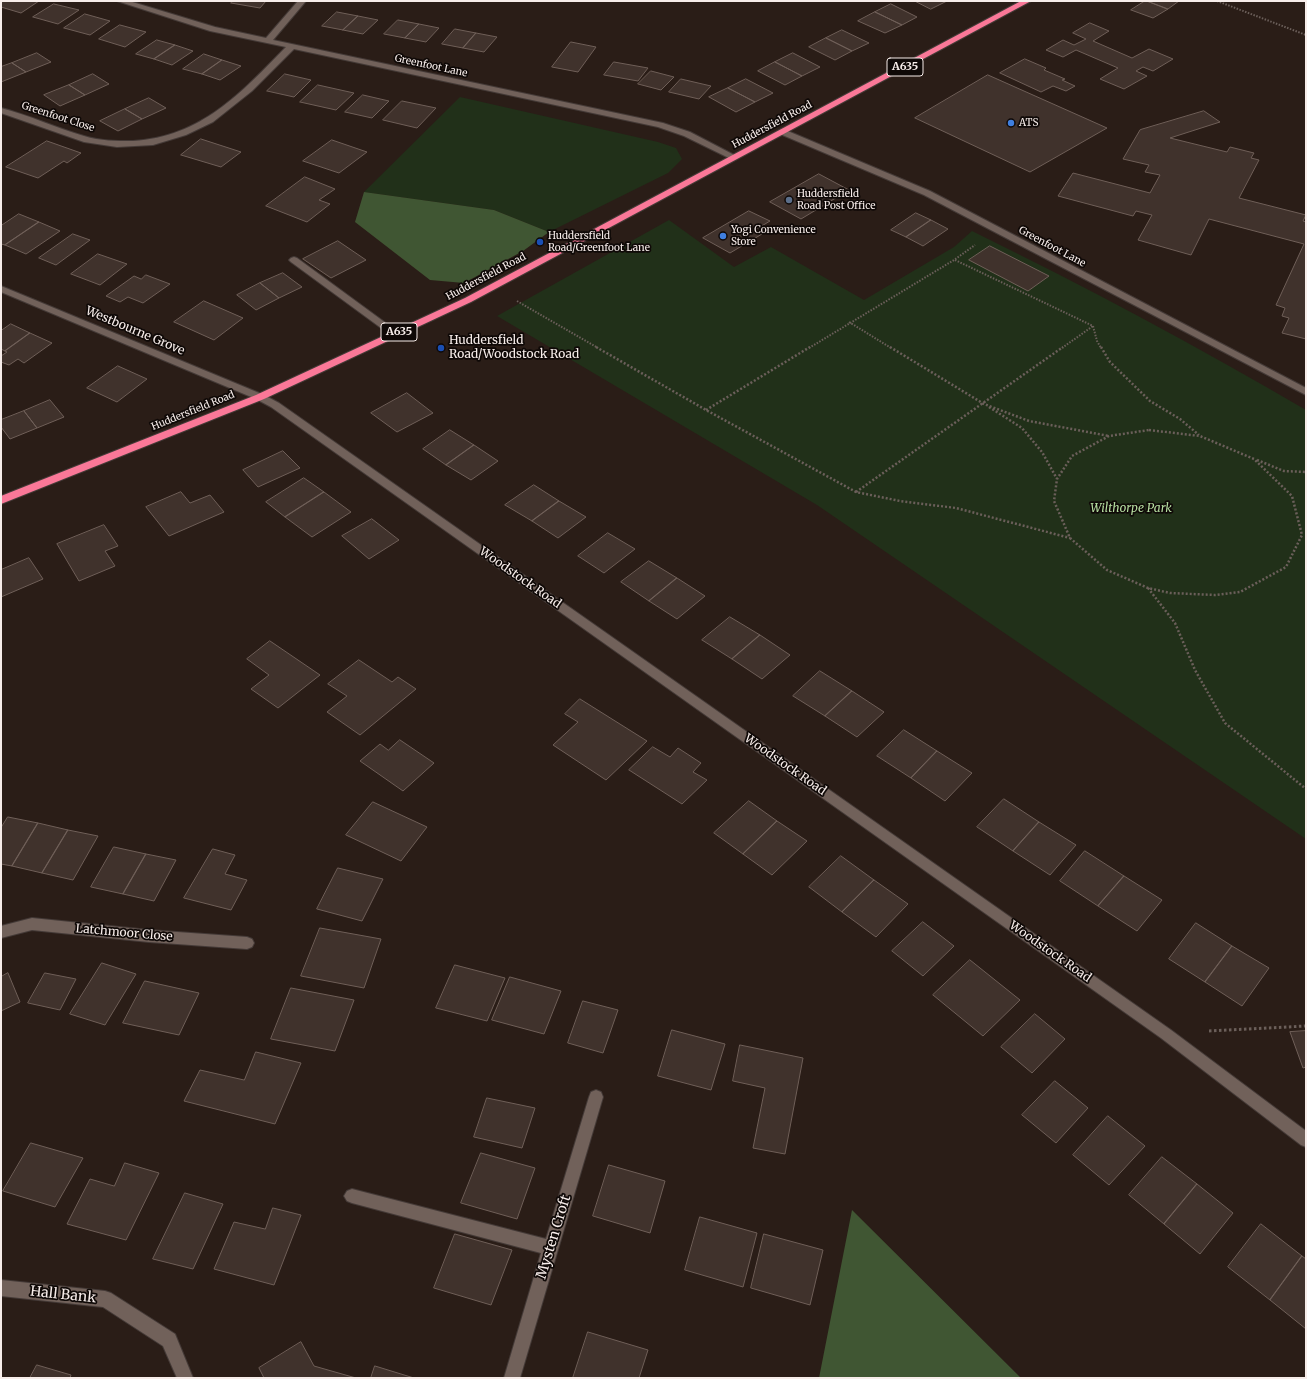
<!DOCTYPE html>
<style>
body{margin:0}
#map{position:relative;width:1307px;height:1379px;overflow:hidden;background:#2a1d17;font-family:Merriweather,serif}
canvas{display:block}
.frame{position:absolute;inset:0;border:2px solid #f7edea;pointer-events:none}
</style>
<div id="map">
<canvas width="1307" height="1379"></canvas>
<div class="frame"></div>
</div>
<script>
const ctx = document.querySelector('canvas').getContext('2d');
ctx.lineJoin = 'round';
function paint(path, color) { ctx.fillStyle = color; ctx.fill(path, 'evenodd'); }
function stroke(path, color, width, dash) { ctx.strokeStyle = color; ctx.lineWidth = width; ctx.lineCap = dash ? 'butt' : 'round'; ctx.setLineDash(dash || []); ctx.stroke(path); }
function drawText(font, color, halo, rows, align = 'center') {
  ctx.font = font + ' Merriweather,serif'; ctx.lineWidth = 3.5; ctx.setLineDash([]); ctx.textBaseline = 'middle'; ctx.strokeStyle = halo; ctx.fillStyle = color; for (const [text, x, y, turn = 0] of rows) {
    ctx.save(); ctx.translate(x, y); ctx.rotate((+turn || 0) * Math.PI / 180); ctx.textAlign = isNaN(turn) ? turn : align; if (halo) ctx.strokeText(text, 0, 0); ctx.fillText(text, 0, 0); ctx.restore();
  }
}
paint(new Path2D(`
 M 460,97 L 658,142 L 676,148 L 682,159 L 668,173 L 549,232 L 494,210 L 364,192 Z
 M 669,220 L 734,267 L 771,247 L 864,300 L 954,247 L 972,231 C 1086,287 1197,346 1306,410 L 1306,839 L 817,505 L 497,316 Z`), '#213019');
paint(new Path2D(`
 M 364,192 L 494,210 L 549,232 L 523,251 L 464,283 L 430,280 L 355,222 Z
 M 852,1210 L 1021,1378 L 819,1378 Z`), '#405633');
const building = new Path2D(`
 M 4,1 L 39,1 L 21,13 L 1,7 L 1,3 Z
 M 233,1 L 266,1 L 260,8 L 231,3 Z
 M 915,1 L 947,1 L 931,9 Z
 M 1145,1 L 1147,1 L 1168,9 L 1153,18 L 1131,10 Z
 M 1147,1 L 1179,1 L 1168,9 Z
 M 54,4 L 79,10 L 58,24 L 33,17 Z
 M 891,4 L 917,17 L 902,25 L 875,12 Z
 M 337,12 L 358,16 L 343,30 L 322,26 Z
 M 875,12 L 902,25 L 885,33 L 858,21 Z
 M 85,14 L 110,21 L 90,35 L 64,28 Z
 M 358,16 L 378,20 L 363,34 L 343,30 Z
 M 398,20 L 419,24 L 405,38 L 384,34 Z
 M 1090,23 L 1109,31 L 1093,41 L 1132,58 L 1149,49 L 1173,59 L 1153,71 L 1143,67 L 1136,71 L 1147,76 L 1124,89 L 1100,79 L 1118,68 L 1076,50 L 1063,57 L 1046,50 L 1063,40 L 1074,45 L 1086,39 L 1073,33 Z
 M 419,24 L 439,28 L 426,42 L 405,38 Z
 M 120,25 L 146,32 L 125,47 L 99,39 Z
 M 455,29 L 476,33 L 463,48 L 442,44 Z
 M 842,30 L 869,43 L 852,51 L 826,38 Z
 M 476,33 L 497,37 L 484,52 L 463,48 Z
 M 826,38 L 852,51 L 835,60 L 809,47 Z
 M 157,40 L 175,45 L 154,59 L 136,54 Z
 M 571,42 L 596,47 L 578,72 L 552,67 Z
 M 175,45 L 193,51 L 172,65 L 154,59 Z
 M 37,53 L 51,62 L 26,72 L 12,63 Z
 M 793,53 L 820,67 L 802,76 L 775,62 Z
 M 204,54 L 222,60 L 202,74 L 183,69 Z
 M 1025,59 L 1046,68 L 1044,70 L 1065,79 L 1062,80 L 1075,86 L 1066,91 L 1053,86 L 1041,92 L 1000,73 Z
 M 222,60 L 241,66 L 220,80 L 202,74 Z
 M 614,62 L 648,68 L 638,81 L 604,75 Z
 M 775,62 L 802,76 L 785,85 L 758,71 Z
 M 12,63 L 26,72 L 1,82 L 1,67 Z
 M 651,71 L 674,77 L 661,90 L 638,84 Z
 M 93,74 L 109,84 L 85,95 L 69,85 Z
 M 285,74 L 311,80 L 294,97 L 267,91 Z
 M 988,75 L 1107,128 L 1030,172 L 915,118 Z
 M 681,79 L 711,86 L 699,99 L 669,92 Z
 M 746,79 L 773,93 L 755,102 L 728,88 Z
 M 69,85 L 85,95 L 60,106 L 44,95 Z
 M 318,85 L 354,93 L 336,110 L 300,102 Z
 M 728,88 L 755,102 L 736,112 L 709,97 Z
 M 363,95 L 389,101 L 372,118 L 345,112 Z
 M 149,98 L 166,108 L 142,119 L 125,109 Z
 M 402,101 L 436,108 L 417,128 L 383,120 Z
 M 125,109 L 142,119 L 118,131 L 100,121 Z
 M 1204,111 L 1220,122 L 1170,138 L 1227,152 L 1230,147 L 1254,153 L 1251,158 L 1259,160 L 1239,198 L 1306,215 L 1303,221 L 1306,222 L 1306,339 L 1282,333 L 1289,318 L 1282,316 L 1285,308 L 1276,305 L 1304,244 L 1209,219 L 1191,255 L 1138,240 L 1152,215 L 1136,211 L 1133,216 L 1058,196 L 1073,173 L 1150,193 L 1160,175 L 1145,172 L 1149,165 L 1123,159 L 1140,130 Z
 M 201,139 L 241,152 L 221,167 L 181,155 Z
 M 332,140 L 367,152 L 339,173 L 303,161 Z
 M 47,141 L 81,153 L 67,163 L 64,161 L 38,178 L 6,167 Z
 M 819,174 L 849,190 L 801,219 L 770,202 Z
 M 305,177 L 335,189 L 319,200 L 330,204 L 307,222 L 266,206 Z
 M 749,211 L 770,221 L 755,230 L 762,234 L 730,253 L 703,238 Z
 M 916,213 L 931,220 L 906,237 L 891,230 Z
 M 19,214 L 39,222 L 5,245 L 1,244 L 1,226 Z
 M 931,220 L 948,229 L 923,246 L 906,237 Z
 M 39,222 L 60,231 L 26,254 L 5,245 Z
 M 73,234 L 90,240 L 56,265 L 39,258 Z
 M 338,241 L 366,260 L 331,278 L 303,259 Z
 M 990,246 L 1049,276 L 1028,291 L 969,260 Z
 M 98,254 L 127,264 L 100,285 L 71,274 Z
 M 283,273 L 302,287 L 279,298 L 260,283 Z
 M 146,275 L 170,284 L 143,303 L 128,297 L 120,302 L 106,296 L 134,276 L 141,279 Z
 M 260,283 L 279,298 L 256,310 L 237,295 Z
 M 204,301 L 243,318 L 214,340 L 174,322 Z
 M 11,324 L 30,333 L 5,351 L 1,349 L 1,331 Z
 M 30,333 L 52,343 L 24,363 L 18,359 L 9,365 L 1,362 L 1,356 L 7,352 L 5,351 Z
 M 118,366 L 147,379 L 117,402 L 87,388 Z
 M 407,393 L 433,413 L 397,432 L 371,413 Z
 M 50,400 L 64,417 L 37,428 L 24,411 Z
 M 24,411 L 37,428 L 10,439 L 1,427 L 1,420 Z
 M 450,430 L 474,445 L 446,465 L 423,449 Z
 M 474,445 L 498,461 L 471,480 L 446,465 Z
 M 283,451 L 300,468 L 258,487 L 243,470 Z
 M 304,478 L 324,492 L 285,517 L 266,502 Z
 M 534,485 L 559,501 L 532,521 L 505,505 Z
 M 181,492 L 190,503 L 210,495 L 224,512 L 169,536 L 146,507 Z
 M 324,492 L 351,512 L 312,537 L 285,517 Z
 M 559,501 L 586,517 L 558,538 L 532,521 Z
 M 372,519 L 399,540 L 369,559 L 342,536 Z
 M 104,525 L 118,546 L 105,551 L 115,566 L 79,581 L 57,544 Z
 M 608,533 L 635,549 L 604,573 L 578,556 Z
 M 29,558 L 43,579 L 1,597 L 1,570 Z
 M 649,561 L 677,578 L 649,601 L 621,582 Z
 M 677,578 L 705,596 L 677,619 L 649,601 Z
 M 730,617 L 760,635 L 732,659 L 702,640 Z
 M 760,635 L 790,655 L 762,679 L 732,659 Z
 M 270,641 L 320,675 L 278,708 L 251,689 L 269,675 L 247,659 Z
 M 359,660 L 392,682 L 398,677 L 416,689 L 360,735 L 327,712 L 347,696 L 328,684 Z
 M 820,671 L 852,691 L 825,716 L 793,696 Z
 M 852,691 L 884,712 L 857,737 L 825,716 Z
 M 580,699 L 647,741 L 606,780 L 553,745 L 578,722 L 565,714 Z
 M 904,730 L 937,751 L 911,778 L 877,756 Z
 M 400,740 L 434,763 L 403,791 L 360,761 L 380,744 L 388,750 Z
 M 653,747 L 670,757 L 678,748 L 701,763 L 693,772 L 707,780 L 682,804 L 629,770 Z
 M 937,751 L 972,773 L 945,801 L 911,778 Z
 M 1004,799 L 1039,822 L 1013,851 L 977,827 Z
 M 749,801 L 777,821 L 743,854 L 714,833 Z
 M 373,802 L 427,827 L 401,861 L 346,835 Z
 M 8,817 L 38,823 L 12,866 L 1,864 L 1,828 Z
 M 777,821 L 807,841 L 772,875 L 743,854 Z
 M 1039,822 L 1076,845 L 1050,875 L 1013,851 Z
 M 38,823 L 68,830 L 42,873 L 12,866 Z
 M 68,830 L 98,836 L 73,880 L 42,873 Z
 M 114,847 L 146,854 L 123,894 L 91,887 Z
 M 213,849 L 235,855 L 225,874 L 247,880 L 231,910 L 184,898 Z
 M 1085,851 L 1124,876 L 1098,906 L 1060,881 Z
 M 146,854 L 176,860 L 154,901 L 123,894 Z
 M 841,856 L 874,880 L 842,912 L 809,887 Z
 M 338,868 L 383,879 L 362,921 L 317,909 Z
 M 1124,876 L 1162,900 L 1137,931 L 1098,906 Z
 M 874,880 L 908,904 L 876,937 L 842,912 Z
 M 923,922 L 954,946 L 923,976 L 892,951 Z
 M 1196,923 L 1232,946 L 1205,982 L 1169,959 Z
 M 320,928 L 381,939 L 364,988 L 301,976 Z
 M 1232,946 L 1269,968 L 1242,1006 L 1205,982 Z
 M 970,960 L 1020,1000 L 983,1036 L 933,995 Z
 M 102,963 L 136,974 L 105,1025 L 70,1014 Z
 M 455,965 L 505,978 L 487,1021 L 436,1008 Z
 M 8,973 L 20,1002 L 1,1011 L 1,977 Z
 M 45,973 L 76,979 L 60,1010 L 28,1003 Z
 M 510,977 L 561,991 L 544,1034 L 492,1020 Z
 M 145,981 L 199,993 L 179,1035 L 123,1023 Z
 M 291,988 L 354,1000 L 335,1051 L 271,1039 Z
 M 583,1001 L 618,1010 L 603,1053 L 568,1043 Z
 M 1035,1014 L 1065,1039 L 1032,1073 L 1001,1047 Z
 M 672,1030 L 725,1044 L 711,1090 L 658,1076 Z
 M 1306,1031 L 1306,1067 L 1303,1068 L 1290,1032 Z
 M 740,1045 L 803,1058 L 785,1154 L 753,1148 L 765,1088 L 733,1081 Z
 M 256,1052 L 301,1063 L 275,1124 L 184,1101 L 200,1070 L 244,1080 Z
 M 1055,1081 L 1088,1108 L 1056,1143 L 1022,1115 Z
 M 487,1098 L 535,1108 L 522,1148 L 474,1137 Z
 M 1108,1116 L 1145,1146 L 1109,1185 L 1073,1155 Z
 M 31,1143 L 83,1158 L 55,1207 L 3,1191 Z
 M 481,1153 L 535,1168 L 517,1219 L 461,1203 Z
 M 1162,1157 L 1197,1184 L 1164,1224 L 1129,1195 Z
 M 125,1163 L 159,1173 L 126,1240 L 67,1224 L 90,1179 L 114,1186 Z
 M 609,1165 L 665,1181 L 650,1233 L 593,1216 Z
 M 1197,1184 L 1233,1213 L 1200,1254 L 1164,1224 Z
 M 185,1193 L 223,1204 L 193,1269 L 153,1259 Z
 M 273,1208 L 301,1215 L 274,1285 L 214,1269 L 234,1222 L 265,1229 Z
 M 700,1217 L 757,1233 L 743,1287 L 685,1270 Z
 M 1261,1224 L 1302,1256 L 1270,1300 L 1228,1267 Z
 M 455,1234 L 512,1250 L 491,1305 L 434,1288 Z
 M 764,1234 L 823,1250 L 810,1305 L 751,1288 Z
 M 1302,1256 L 1306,1259 L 1306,1329 L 1270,1300 Z
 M 588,1332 L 648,1350 L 639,1378 L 573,1378 Z
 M 301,1342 L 314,1366 L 356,1378 L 264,1378 L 259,1368 Z
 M 37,1365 L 71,1375 L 70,1378 L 30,1378 Z
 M 375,1366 L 414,1378 L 371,1378 Z`);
paint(building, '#40322c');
stroke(building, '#6f5f58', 1);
const minor = new Path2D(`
 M 117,1 L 129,1 L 215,27 L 266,38 L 298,1 L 306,1 L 273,40 L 663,123 L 690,132 L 738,157 L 734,160 L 731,159 L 684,136 L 658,127 L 294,49 L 252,91 L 213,122 L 186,135 L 153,145 L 117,147 L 84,142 L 1,113 L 1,108 C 29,115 56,128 84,136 C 100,141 117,141 133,141 C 201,137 241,93 286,47 L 210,31 Z
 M 783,129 L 930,191 L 1306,388 L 1306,395 L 924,195 L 780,134 L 779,132 L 780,130 Z
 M 294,257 L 297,258 L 398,332 L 400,334 L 398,336 L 392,336 L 291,262 L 289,260 L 291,258 Z
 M 1,286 L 264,395 L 279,403 L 1171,1030 L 1306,1131 L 1306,1147 L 1301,1145 L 1161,1038 L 271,407 L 256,399 L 1,292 Z
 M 32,918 L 149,930 L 247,937 L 252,939 L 254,943 L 252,947 L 247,949 L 149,942 L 32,930 L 1,938 L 1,926 Z
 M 596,1090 L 601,1092 L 603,1097 L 520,1378 L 504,1378 L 541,1253 L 352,1203 L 347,1201 L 344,1196 L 347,1191 L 352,1189 L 546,1239 L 589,1097 L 591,1092 Z
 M 1,1280 L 105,1291 L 111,1293 L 175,1334 L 193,1378 L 177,1378 L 163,1346 L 103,1307 L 1,1296 Z`);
const highway = new Path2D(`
 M 1021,1 L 1031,1 L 471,302 L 264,399 L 1,504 L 1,496 L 256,395 L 465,298 Z`);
stroke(minor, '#443a37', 2);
stroke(highway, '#443a37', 2);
stroke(new Path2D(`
 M 1217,1 L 1306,35
 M 955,260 L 1093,326 L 1097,341 L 1101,348
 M 517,301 L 598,348
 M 849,322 L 891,348
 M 809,348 L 954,260 L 975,245
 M 1062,348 L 1093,326`), '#6b5f5a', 2, [1.5, 1.5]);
stroke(new Path2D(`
 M 596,347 L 706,410 L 856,492 L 900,501 L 956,508 L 1070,538
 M 890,347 L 984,404 L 1029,421 L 1109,436
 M 1101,347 L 1110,362 L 1150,401 L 1180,419 L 1199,435
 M 989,407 L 1022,428 L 1042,452 L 1057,479
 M 706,410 L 810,347
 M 1149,430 L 1200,436 L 1254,459 L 1292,496 L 1302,535 L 1286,567 L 1240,592 L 1215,595 L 1170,593 L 1148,588 L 1107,570 L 1070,538 L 1054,501 L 1057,479 L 1072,456 L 1109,436 Z
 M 1257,460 L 1284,471 L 1306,472
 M 856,492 L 1063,347
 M 1148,588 L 1175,623 L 1195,670 L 1225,723 L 1306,789`), '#6b5f5a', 2.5, [2, 2]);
stroke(new Path2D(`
 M 1209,1031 L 1306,1026`), '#6b5f5a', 3, [2.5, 2.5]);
paint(minor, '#71615a');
paint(highway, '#fa7898');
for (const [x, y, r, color] of [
 [1011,123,4,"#3f7fe0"],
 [789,200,4,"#5c6f8a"],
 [723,236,4,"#3f7fe0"],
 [540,242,4,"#1a4fb4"],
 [441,348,4,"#1a4fb4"]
]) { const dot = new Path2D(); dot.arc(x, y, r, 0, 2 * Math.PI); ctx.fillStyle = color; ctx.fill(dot); stroke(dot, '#0f0907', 1.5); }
drawText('10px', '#f7edea', '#0f0907', [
 ["Greenfoot Lane",431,66,12],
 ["Greenfoot Close",58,117,18],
 ["Huddersfield Road",772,125,-28],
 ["Greenfoot Lane",1052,247,28],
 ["Huddersfield Road",486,277,-28],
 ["Huddersfield Road",193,411,-22]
]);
drawText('10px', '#f7edea', '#0f0907', [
 ["ATS",1019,123],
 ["Huddersfield",797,194],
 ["Road Post Office",797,206],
 ["Yogi Convenience",731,230],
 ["Store",731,242],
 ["Huddersfield",548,236],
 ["Road/Greenfoot Lane",548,248]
], 'left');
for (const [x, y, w] of [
 [905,67,36],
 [399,332,36]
]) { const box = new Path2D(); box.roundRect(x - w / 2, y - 9, w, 18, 3); ctx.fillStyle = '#0f0907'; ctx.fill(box); stroke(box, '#f7edea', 1); }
drawText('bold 11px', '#f7edea', null, [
 ["A635",905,67],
 ["A635",399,332]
]);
drawText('12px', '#f7edea', '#0f0907', [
 ["Westbourne Grove",135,331,23],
 ["Woodstock Road",520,578,35],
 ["Woodstock Road",785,765,35],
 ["Latchmoor Close",124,933,5],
 ["Woodstock Road",1050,952,35]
]);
drawText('12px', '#f7edea', '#0f0907', [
 ["Huddersfield",449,341],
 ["Road/Woodstock Road",449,355]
], 'left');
drawText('italic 12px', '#b6dea1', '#0f0907', [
 ["Wilthorpe Park",1131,509]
]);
drawText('14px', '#f7edea', '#0f0907', [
 ["Mysten Croft",554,1237,-73],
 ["Hall Bank",63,1295,6]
]);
</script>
